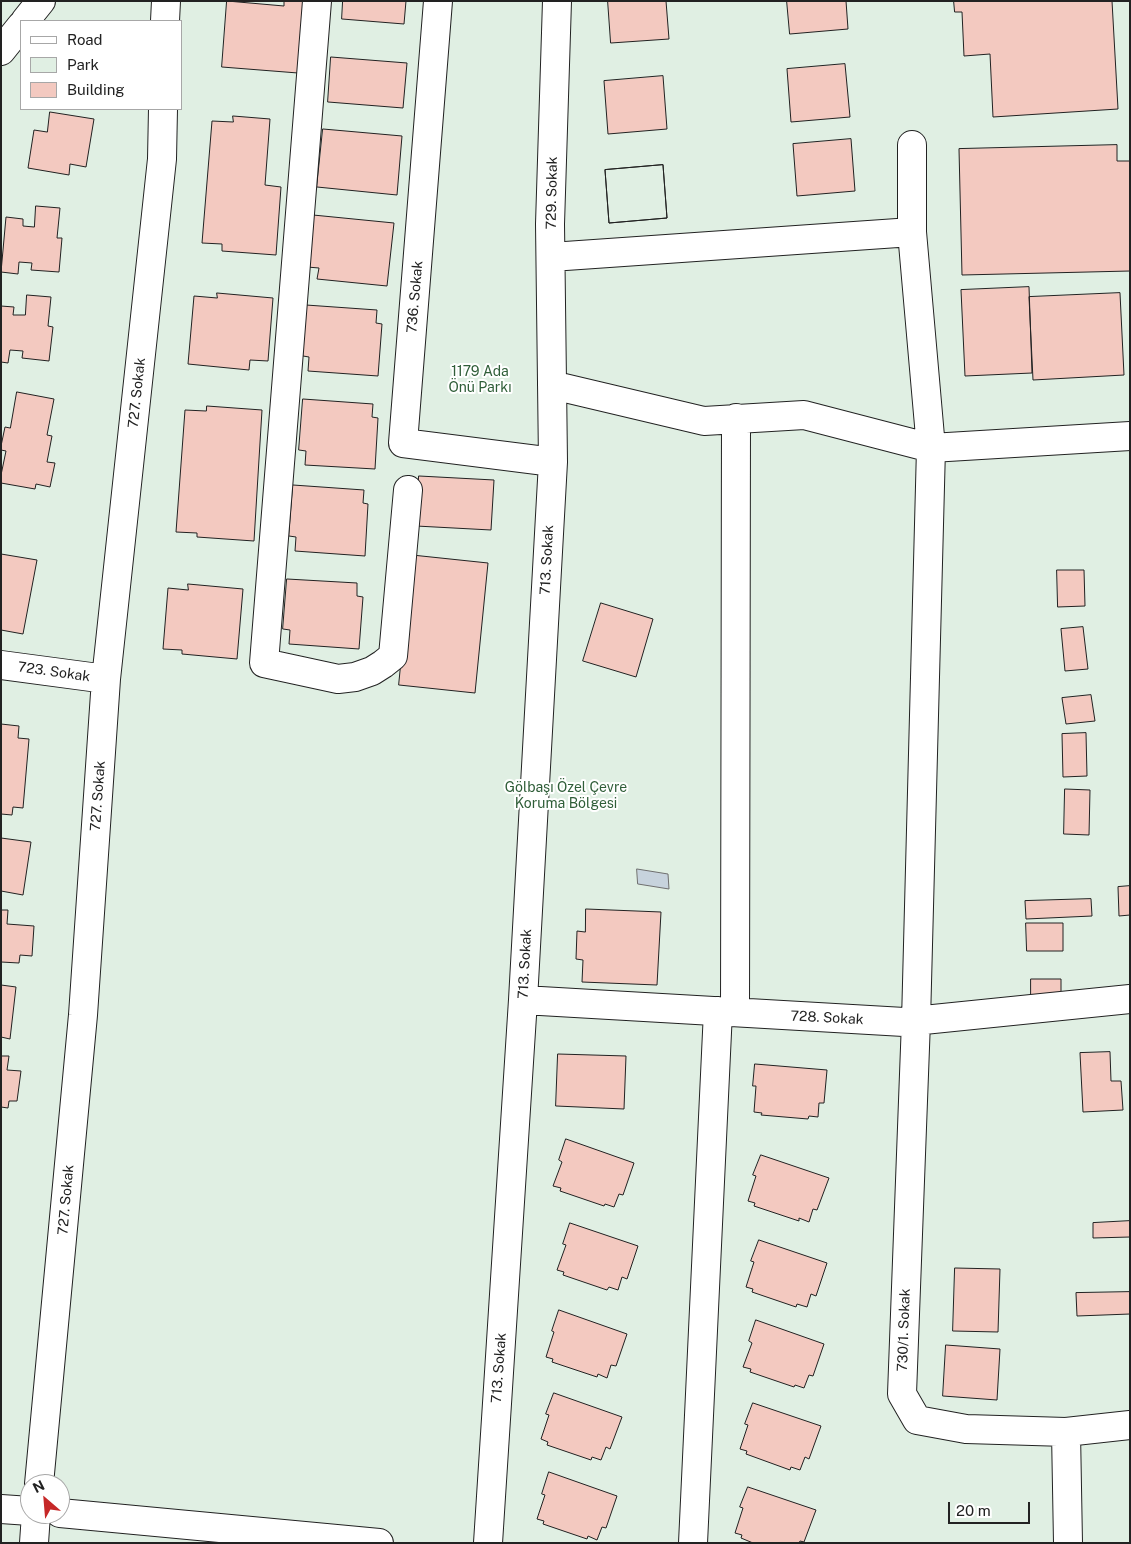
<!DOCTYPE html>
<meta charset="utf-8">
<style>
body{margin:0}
#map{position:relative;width:1131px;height:1544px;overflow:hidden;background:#fff;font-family:"Public Sans",sans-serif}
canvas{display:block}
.frame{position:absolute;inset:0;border:2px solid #222;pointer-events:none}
.legend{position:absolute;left:20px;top:20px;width:162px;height:90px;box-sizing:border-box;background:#fff;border:1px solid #a7a7a7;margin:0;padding:6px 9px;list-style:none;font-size:15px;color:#222}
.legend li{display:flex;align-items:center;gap:10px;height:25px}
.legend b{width:25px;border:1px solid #a7a7a7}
.north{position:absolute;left:20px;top:1474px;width:50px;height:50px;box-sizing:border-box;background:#fff;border:1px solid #a7a7a7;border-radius:50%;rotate:333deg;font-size:14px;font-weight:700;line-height:20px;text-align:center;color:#222}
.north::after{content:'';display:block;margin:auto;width:18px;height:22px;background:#c62828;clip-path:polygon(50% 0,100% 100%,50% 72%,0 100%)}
.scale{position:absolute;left:948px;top:1502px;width:82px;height:22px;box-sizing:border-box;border:2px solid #222;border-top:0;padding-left:6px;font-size:15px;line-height:18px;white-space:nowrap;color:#222;-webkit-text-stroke:4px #fff;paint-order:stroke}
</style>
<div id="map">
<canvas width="1131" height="1544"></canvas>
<div class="frame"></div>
<ul class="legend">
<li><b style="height:6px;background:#fff"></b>Road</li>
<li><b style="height:14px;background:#e0efe3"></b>Park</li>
<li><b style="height:14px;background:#f3c9c0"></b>Building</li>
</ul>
<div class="north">N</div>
<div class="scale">20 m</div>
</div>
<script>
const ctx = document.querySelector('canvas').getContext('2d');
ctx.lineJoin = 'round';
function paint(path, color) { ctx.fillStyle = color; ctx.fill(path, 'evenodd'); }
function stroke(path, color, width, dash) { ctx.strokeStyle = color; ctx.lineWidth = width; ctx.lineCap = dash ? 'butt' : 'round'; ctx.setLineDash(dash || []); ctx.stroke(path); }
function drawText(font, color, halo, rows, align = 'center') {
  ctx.font = font + ' "Public Sans",sans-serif'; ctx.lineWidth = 4; ctx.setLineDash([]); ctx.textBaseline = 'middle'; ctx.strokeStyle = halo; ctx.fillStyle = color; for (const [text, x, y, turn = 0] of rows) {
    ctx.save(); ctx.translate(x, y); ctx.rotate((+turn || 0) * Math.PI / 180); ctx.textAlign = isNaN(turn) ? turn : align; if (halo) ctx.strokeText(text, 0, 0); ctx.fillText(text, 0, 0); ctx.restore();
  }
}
const green = new Path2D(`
 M 1,1 L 1130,1 L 1130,1543 L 1,1543 ZM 21,21 L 181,21 L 181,109 L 21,109 ZM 30,1484 L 60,1484 L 60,1514 L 30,1514 Z`);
paint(green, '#e0efe3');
stroke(green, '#6f6f6f', 1);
const water = new Path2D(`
 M 637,869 L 668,874 L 669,889 L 638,884 Z`);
paint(water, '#c7d3dd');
stroke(water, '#6f6f6f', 1);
const building = new Path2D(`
 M 227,1 L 284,6 L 284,1 L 304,1 L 298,73 L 222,67 Z
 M 343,1 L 406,1 L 404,24 L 342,19 Z
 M 608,1 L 666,1 L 669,39 L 611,43 Z
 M 787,1 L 846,1 L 848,29 L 790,34 Z
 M 954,1 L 1112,1 L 1118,109 L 993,117 L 990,54 L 964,56 L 962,12 L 955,12 Z
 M 331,57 L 407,63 L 403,108 L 328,102 Z
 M 845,64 L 850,117 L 791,122 L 787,69 Z
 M 663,76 L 667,129 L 608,134 L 604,81 Z
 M 50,112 L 94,119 L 86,167 L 70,164 L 69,175 L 28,168 L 34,130 L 47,132 Z
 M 233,116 L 270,119 L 265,185 L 281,187 L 276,255 L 222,251 L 222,244 L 202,243 L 212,121 L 233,122 Z
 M 323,129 L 402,136 L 397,195 L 317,187 Z
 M 851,139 L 855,191 L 797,196 L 793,144 Z
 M 1117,145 L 1117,161 L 1130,161 L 1130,271 L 962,275 L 959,149 Z
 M 663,165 L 667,218 L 609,223 L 605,170 Z
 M 663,165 L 667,218 L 609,223 L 605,170 Z
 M 36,206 L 60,208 L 57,238 L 62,238 L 59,272 L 31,270 L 32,263 L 19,262 L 18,274 L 1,272 L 6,217 L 23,219 L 23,226 L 34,227 Z
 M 313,215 L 394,223 L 387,286 L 317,279 L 319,268 L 307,267 Z
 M 1029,287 L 1032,373 L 965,376 L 961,290 Z
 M 217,293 L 273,298 L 268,361 L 250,360 L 249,370 L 188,364 L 194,296 L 217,298 Z
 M 1120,293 L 1124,375 L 1033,380 L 1029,297 Z
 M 27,295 L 51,297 L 48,326 L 53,327 L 49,361 L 22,358 L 23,351 L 10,350 L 8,363 L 1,362 L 1,306 L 14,307 L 13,315 L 25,315 Z
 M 306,305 L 377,310 L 376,323 L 382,324 L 378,376 L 308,371 L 309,357 L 303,356 Z
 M 17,392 L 54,399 L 47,435 L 52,436 L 47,462 L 55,463 L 50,487 L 36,484 L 35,489 L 1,483 L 1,475 L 6,451 L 1,450 L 1,446 L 5,427 L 10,428 Z
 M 303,399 L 373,404 L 372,417 L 378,418 L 375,469 L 305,465 L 306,451 L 299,450 Z
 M 207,406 L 262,410 L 254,541 L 197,537 L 197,533 L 176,532 L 185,410 L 206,411 Z
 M 419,476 L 494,480 L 491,530 L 416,526 Z
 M 293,485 L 364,490 L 363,503 L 368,504 L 365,556 L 295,551 L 296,537 L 289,536 Z
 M 1,554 L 37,560 L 23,634 L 1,630 Z
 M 412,555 L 488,563 L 475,693 L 399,685 Z
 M 1057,570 L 1084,570 L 1085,606 L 1058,607 Z
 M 287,579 L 357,583 L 357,596 L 363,597 L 359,649 L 289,644 L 290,630 L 283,629 Z
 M 188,584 L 243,589 L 237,659 L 182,654 L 182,650 L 163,649 L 168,588 L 188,590 Z
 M 601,603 L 653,619 L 636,677 L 583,661 Z
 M 1083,627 L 1088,669 L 1065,671 L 1061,629 Z
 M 1091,695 L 1095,721 L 1066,724 L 1062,698 Z
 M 1,724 L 19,726 L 18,738 L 29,739 L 23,808 L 13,807 L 12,815 L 1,814 Z
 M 1086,733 L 1087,776 L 1063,777 L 1062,734 Z
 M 1065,789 L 1090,790 L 1089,835 L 1064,834 Z
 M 1,838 L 31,842 L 23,895 L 1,891 Z
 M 1130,886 L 1130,915 L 1119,916 L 1118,887 Z
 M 1091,899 L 1092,916 L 1026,919 L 1025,901 Z
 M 586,909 L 661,912 L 657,985 L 582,982 L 583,960 L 576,959 L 577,931 L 585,932 Z
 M 1,910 L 8,910 L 7,924 L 34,926 L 32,956 L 20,955 L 19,963 L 1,962 Z
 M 1026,923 L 1063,923 L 1063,951 L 1027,951 Z
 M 1031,979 L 1061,979 L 1061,995 L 1031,995 Z
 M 1,985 L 16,987 L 10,1039 L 1,1037 Z
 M 1110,1052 L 1111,1081 L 1121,1081 L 1123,1110 L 1083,1112 L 1080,1053 Z
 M 558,1054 L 626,1056 L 624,1109 L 556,1106 Z
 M 1,1056 L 9,1056 L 7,1070 L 21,1071 L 17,1101 L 9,1101 L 8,1108 L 1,1107 Z
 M 755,1064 L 827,1070 L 824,1103 L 819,1103 L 818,1117 L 809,1116 L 808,1119 L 761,1115 L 762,1113 L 754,1112 L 756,1086 L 753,1086 Z
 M 566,1139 L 634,1163 L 623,1195 L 619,1194 L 614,1207 L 605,1204 L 604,1206 L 560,1191 L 561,1188 L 553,1186 L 562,1162 L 559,1160 Z
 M 761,1155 L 829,1178 L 817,1210 L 813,1209 L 809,1222 L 799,1218 L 799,1221 L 754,1206 L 755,1203 L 748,1201 L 756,1176 L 753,1175 Z
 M 1130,1221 L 1130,1237 L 1093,1238 L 1093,1223 Z
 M 570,1223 L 638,1246 L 627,1279 L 622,1277 L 618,1290 L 609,1287 L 607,1290 L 563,1275 L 564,1272 L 557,1270 L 566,1245 L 563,1244 Z
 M 759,1240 L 827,1263 L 816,1296 L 811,1294 L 807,1307 L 797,1304 L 796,1307 L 752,1292 L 753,1289 L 746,1287 L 754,1262 L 751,1261 Z
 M 955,1268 L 1000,1269 L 998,1332 L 953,1331 Z
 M 1130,1292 L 1130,1314 L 1077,1316 L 1076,1293 Z
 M 559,1310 L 627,1334 L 616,1366 L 611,1365 L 607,1378 L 598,1374 L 597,1377 L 552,1362 L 553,1359 L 546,1357 L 554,1332 L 552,1331 Z
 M 756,1320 L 824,1344 L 813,1376 L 809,1375 L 804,1388 L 795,1385 L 794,1387 L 750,1372 L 751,1369 L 743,1367 L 752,1343 L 749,1341 Z
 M 946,1345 L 1000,1349 L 997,1400 L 943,1396 Z
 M 554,1393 L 622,1417 L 610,1449 L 606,1447 L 601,1460 L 592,1457 L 591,1460 L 547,1445 L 548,1442 L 541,1439 L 549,1415 L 546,1414 Z
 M 753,1403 L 821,1426 L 809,1459 L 805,1457 L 800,1470 L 791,1467 L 790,1470 L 746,1454 L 747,1451 L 740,1449 L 748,1425 L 745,1424 Z
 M 549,1472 L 617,1496 L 606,1528 L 602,1527 L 597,1540 L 588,1536 L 587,1539 L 543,1524 L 544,1521 L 537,1519 L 545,1495 L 542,1494 Z
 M 748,1487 L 816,1510 L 804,1542 L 800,1541 L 799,1543 L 753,1543 L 741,1538 L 742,1535 L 735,1533 L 743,1508 L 740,1507 Z`);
paint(building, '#f3c9c0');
stroke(building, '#222', 1);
const minor = new Path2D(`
 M 317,1 L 264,663 L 338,679 L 355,677 L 372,671 L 383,664 L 393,656 L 408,490
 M 438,1 L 403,443 L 553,462
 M 165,21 L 166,1
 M 912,145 L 912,232 L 931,448 L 916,1021 L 902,1394 L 917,1420 L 966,1429 L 1066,1432 L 1130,1425
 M 551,257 L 912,232
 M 552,385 L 704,421 L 804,415 L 931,448 L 1130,436
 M 1,665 L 106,679
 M 523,1000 L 904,1022 L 1130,999
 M 735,1012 L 736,418
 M 1066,1432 L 1068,1543
 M 39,1484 L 83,1015 L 106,679 L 162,159 L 163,109
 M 1,1509 L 30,1511
 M 60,1513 L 379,1543
 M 34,1543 L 36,1514
 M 488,1543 L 523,1000 L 553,462 L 550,224 L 557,1
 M 693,1543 L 718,1011`);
const major = new Path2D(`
 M 25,21 L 41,1
 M 1,51 L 21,26`);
stroke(minor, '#222', 30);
stroke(major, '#222', 30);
stroke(minor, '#fff', 28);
stroke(major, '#fff', 28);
drawText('14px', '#222', '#fff', [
 ["729. Sokak",552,193,-89],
 ["736. Sokak",415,297,-85],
 ["727. Sokak",137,393,-84],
 ["713. Sokak",547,560,-87],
 ["723. Sokak",54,672,8],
 ["727. Sokak",98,796,-86],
 ["713. Sokak",525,964,-87],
 ["728. Sokak",827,1018,3],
 ["727. Sokak",66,1200,-85],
 ["730/1. Sokak",904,1330,-88],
 ["713. Sokak",499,1368,-86]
]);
drawText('14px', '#2f5e38', '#fff', [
 ["1179 Ada",480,372],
 ["Önü Parkı",480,388],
 ["Gölbaşı Özel Çevre",566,788],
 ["Koruma Bölgesi",566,804]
]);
</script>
